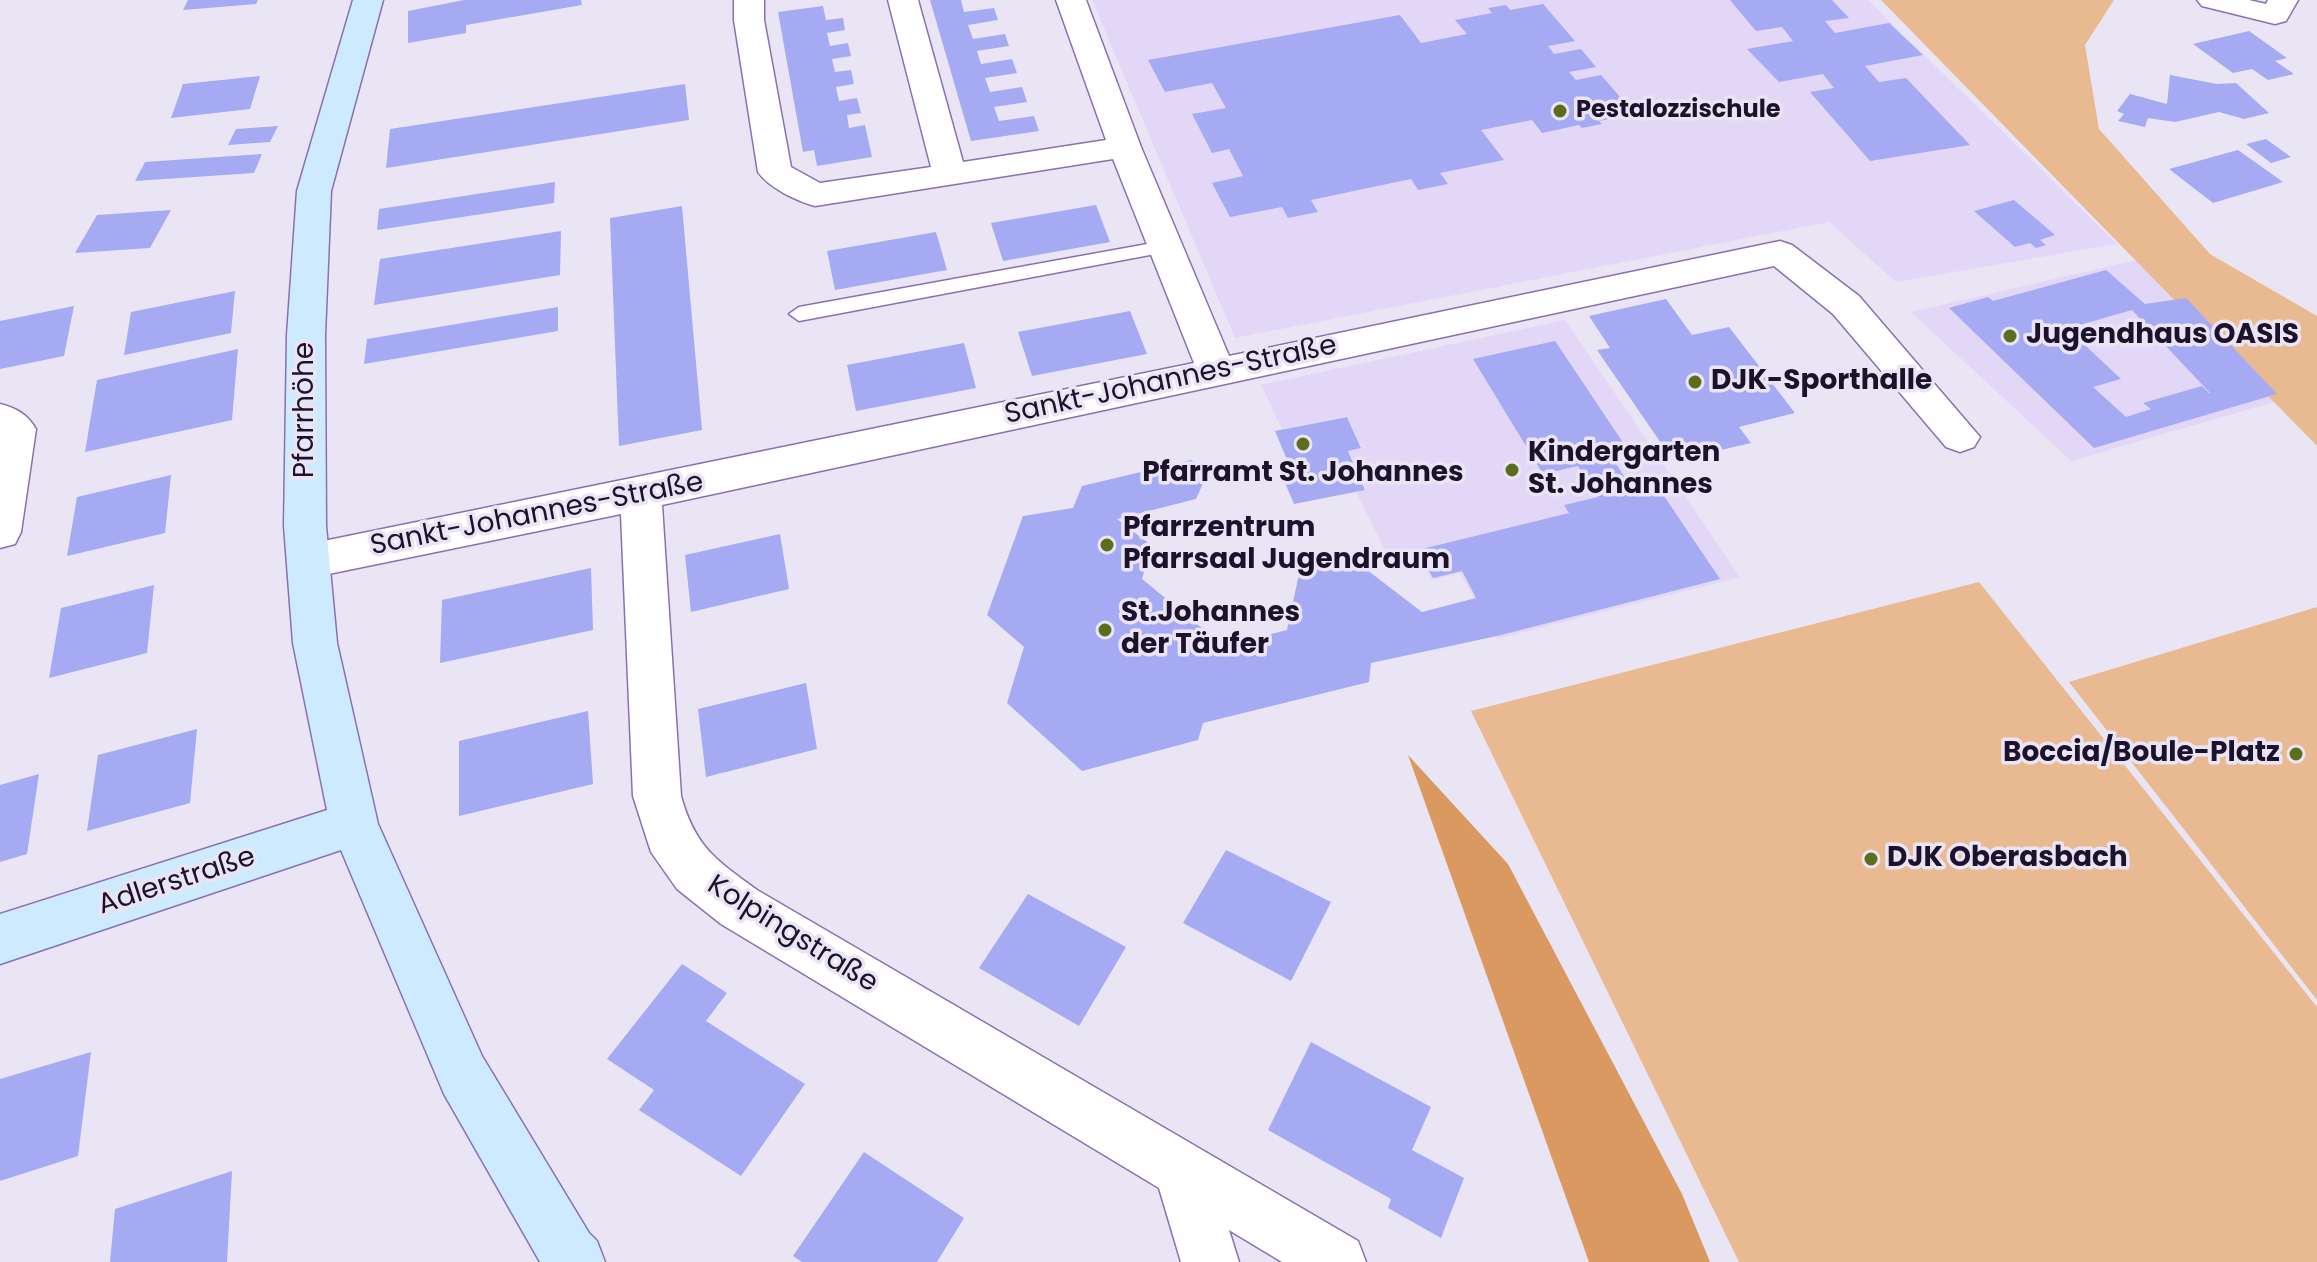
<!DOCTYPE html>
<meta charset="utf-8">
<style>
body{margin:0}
canvas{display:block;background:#eae5f4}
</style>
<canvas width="2317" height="1262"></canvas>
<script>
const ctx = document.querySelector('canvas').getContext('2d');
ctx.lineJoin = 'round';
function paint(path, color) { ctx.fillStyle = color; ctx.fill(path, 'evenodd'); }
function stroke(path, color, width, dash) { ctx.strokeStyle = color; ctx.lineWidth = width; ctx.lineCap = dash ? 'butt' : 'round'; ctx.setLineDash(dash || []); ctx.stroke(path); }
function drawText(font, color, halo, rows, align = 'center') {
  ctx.font = font + ' Poppins,sans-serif'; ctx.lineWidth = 7; ctx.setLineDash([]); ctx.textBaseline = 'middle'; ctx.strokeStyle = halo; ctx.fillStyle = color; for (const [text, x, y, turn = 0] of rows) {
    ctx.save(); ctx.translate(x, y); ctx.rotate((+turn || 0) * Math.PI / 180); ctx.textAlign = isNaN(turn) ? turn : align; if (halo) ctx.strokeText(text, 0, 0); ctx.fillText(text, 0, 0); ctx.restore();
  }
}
paint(new Path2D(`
 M 1092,0 L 1868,0 L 2117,244 L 1896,282 L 1829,222 L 1235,338 Z
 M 2150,257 L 2288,398 L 2071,461 L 1911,312 Z
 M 1565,320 L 1740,577 L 1497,639 L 1460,573 L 1431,580 L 1416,550 L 1386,552 L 1356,492 L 1366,489 L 1349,451 L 1362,448 L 1347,416 L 1282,429 L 1261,385 Z`), '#e3d7f7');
paint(new Path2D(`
 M 1881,0 L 2114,0 L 2085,45 L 2099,129 L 2210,254 L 2317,316 L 2317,446 Z
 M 1979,582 L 2317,1007 L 2317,1262 L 1739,1262 L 1471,711 Z
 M 2317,607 L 2317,1000 L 2069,682 Z`), '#e9ba92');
paint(new Path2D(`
 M 1408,755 L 1508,864 L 1682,1194 L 1710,1262 L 1589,1262 Z`), '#d99961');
paint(new Path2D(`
 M 188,0 L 258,0 L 256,4 L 183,10 Z
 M 464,0 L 581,0 L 582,5 L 466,25 L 466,33 L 408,43 L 408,11 Z
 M 930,0 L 961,0 L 964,12 L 994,8 L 998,20 L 968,25 L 973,39 L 1005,34 L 1009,46 L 977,51 L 981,64 L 1012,59 L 1017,73 L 985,78 L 990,92 L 1022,87 L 1027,102 L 994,107 L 999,121 L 1034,116 L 1039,131 L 971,141 Z
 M 1730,0 L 1832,0 L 1849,18 L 1825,21 L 1835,33 L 1889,23 L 1923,55 L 1865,66 L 1879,82 L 1906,78 L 1970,145 L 1870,161 L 1810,92 L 1834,88 L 1823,74 L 1779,82 L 1747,49 L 1793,41 L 1782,27 L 1756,31 Z
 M 1543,4 L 1575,41 L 1548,46 L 1554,54 L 1581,49 L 1596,67 L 1569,72 L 1576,80 L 1601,75 L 1635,114 L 1599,121 L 1602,124 L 1582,128 L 1579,125 L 1542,133 L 1532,120 L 1481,130 L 1504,160 L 1440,173 L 1448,184 L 1418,190 L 1411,179 L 1311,200 L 1318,212 L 1288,218 L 1282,207 L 1230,217 L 1212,183 L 1243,176 L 1229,149 L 1212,153 L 1192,114 L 1226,108 L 1212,83 L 1165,92 L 1148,60 L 1400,15 L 1421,43 L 1467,34 L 1455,20 L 1492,13 L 1488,8 L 1506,5 L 1510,10 Z
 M 823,6 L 826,20 L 843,18 L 845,30 L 827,33 L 830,46 L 848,43 L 851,56 L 832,59 L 835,72 L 851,70 L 854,84 L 836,87 L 839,101 L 857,98 L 861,113 L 847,115 L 849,128 L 865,125 L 872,157 L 817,166 L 814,150 L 803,152 L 778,12 Z
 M 2249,31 L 2287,58 L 2275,61 L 2294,74 L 2268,80 L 2252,69 L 2233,73 L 2193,44 Z
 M 2170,75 L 2217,84 L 2236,83 L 2269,113 L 2244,119 L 2219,112 L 2175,122 L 2148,118 L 2145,127 L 2118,121 L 2124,114 L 2117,111 L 2130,94 L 2167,104 Z
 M 260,76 L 250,109 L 171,118 L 183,84 Z
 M 685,84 L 689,120 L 386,168 L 390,129 Z
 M 278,126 L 270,142 L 228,145 L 236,129 Z
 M 2266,139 L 2291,157 L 2271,163 L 2246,144 Z
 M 2238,150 L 2283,182 L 2213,203 L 2169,169 Z
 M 262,154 L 254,173 L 135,181 L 145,162 Z
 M 555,182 L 554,203 L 377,230 L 379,209 Z
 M 2014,200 L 2055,235 L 2040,240 L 2046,245 L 2036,248 L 2030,243 L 2015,247 L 1974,211 Z
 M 1096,205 L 1110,242 L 1003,261 L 991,223 Z
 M 682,206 L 702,430 L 619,446 L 610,218 Z
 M 171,210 L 150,248 L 75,253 L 97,215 Z
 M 561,231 L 560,275 L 374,305 L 380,259 Z
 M 936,232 L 947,270 L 835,290 L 827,251 Z
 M 2106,270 L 2145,304 L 2186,298 L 2277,394 L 2094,448 L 1949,308 L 1988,297 L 1993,301 ZM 2132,310 L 2210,393 L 2210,394 L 2202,386 L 2143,403 L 2151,409 L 2126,417 L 2093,387 L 2121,379 L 2072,333 L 2035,343 L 2031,339 Z
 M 235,291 L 231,333 L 124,355 L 131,312 Z
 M 1666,299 L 1692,335 L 1729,327 L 1795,413 L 1739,427 L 1751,443 L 1691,457 L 1681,442 L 1663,446 L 1597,350 L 1610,348 L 1589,316 Z
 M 74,306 L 64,356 L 0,369 L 0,321 Z
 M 558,307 L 558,331 L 364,364 L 367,339 Z
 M 1130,311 L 1147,354 L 1032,376 L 1018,332 Z
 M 1555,341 L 1630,453 L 1612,458 L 1635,493 L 1658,487 L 1720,579 L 1497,636 L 1371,663 L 1369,682 L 1203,723 L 1198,740 L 1082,771 L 1007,703 L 1024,647 L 987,615 L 1023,516 L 1073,508 L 1082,486 L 1191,460 L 1209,470 L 1196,499 L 1117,519 L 1151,545 L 1142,579 L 1224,646 L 1287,630 L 1299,574 L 1354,560 L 1422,612 L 1476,598 L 1462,571 L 1433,578 L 1418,550 L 1569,513 L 1564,505 L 1598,497 L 1578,466 L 1543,474 L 1473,359 Z
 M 964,343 L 976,388 L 856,411 L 847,365 Z
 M 238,349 L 232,420 L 85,452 L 97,380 Z
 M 1347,417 L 1361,448 L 1348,451 L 1365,490 L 1294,504 L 1277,464 L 1288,462 L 1275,431 Z
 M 171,475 L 165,533 L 67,556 L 77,497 Z
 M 780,534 L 789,589 L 691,612 L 685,555 Z
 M 591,568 L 593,630 L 440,663 L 442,600 Z
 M 154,585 L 147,653 L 49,678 L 61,608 Z
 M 806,683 L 817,749 L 706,777 L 698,709 Z
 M 588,711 L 593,784 L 459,816 L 459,741 Z
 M 197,729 L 190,803 L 87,831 L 98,755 Z
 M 39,774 L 27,854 L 0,862 L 0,785 Z
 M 1226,850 L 1331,902 L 1291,981 L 1183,923 Z
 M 1028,894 L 1126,947 L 1079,1026 L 979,968 Z
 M 682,964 L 727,993 L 706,1021 L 805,1084 L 741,1176 L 639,1110 L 654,1090 L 607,1059 Z
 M 1311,1042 L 1431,1107 L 1412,1150 L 1464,1178 L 1441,1238 L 1388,1208 L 1391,1199 L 1268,1130 Z
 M 91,1052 L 78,1156 L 0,1181 L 0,1079 Z
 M 864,1152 L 964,1218 L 937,1262 L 802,1262 L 793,1256 Z
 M 232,1171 L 227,1262 L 110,1262 L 115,1209 Z`), '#a6aaf3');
const lane = new Path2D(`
 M 1164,241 L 1171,243 L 1174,247 L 1171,251 L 799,321 L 789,314 L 799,307 Z`);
const street = new Path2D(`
 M 734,0 L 764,0 L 764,20 L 791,167 L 820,183 L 931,167 L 888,0 L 918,0 L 963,162 L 1106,140 L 1056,0 L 1086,0 L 1141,147 L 1229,356 L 1780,241 L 1792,245 L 1859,296 L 1980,437 L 1974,447 L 1960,452 L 1946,447 L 1833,314 L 1774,266 L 662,505 L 681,796 C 695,847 716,860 757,890 L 1358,1241 L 1366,1262 L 1282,1262 L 1229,1230 L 1239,1262 L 1181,1262 L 1159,1188 L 721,924 L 677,889 L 651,852 L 633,796 L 621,514 L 309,578 L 294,573 L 288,561 L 294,549 L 309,544 L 1194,363 L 1113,159 L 815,206 C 797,201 769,188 758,172 L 734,20 Z
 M 2197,0 L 2249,0 L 2266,4 L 2268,0 L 2298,0 L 2286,21 L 2275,24 L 2202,6 Z
 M 0,404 C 16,408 27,414 36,429 L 21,532 L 15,544 L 0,548 Z`);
const secondary = new Path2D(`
 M 353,0 L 383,0 L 331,191 L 325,335 L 326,526 L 337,643 L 378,824 L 482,1056 L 589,1233 L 597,1241 L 605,1262 L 540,1262 L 444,1094 L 341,850 L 0,964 L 0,914 L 327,810 L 293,643 L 284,526 L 287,335 L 297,191 Z`);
stroke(lane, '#8a70b3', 3);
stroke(street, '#8a70b3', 3);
stroke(secondary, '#8a70b3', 3);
paint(lane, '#fff');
paint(street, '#fff');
paint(secondary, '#ceeafe');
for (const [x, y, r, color] of [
 [1560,111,8,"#5c6e1c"],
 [2010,336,8,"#5c6e1c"],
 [1695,382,8,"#5c6e1c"],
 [1303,444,8,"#5c6e1c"],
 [1512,470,8,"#5c6e1c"],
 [1107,545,8,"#5c6e1c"],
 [1105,630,8,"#5c6e1c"],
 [2296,754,8,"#5c6e1c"],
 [1871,859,8,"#5c6e1c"]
]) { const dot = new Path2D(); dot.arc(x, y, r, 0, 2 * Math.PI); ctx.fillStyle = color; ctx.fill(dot); stroke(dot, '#eae5f4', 3); }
drawText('bold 24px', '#1d122c', '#eae5f4', [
 ["Pestalozzischule",1576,111]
], 'left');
drawText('bold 28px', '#1d122c', '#eae5f4', [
 ["Jugendhaus OASIS",2026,336],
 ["DJK-Sporthalle",1711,382],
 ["Kindergarten",1528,454],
 ["St. Johannes",1528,486],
 ["Pfarramt St. Johannes",1303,474,"center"],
 ["Pfarrzentrum",1123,529],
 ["Pfarrsaal Jugendraum",1123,561],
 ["St.Johannes",1121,614],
 ["der Täufer",1121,646],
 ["Boccia/Boule-Platz",2280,754,"right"],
 ["DJK Oberasbach",1887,859]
], 'left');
drawText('28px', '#1d122c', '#eae5f4', [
 ["Sankt-Johannes-Straße",1171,381,-12],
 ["Pfarrhöhe",306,410,-90],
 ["Sankt-Johannes-Straße",537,515,-11],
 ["Adlerstraße",177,882,-18],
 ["Kolpingstraße",792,935,32]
]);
</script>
